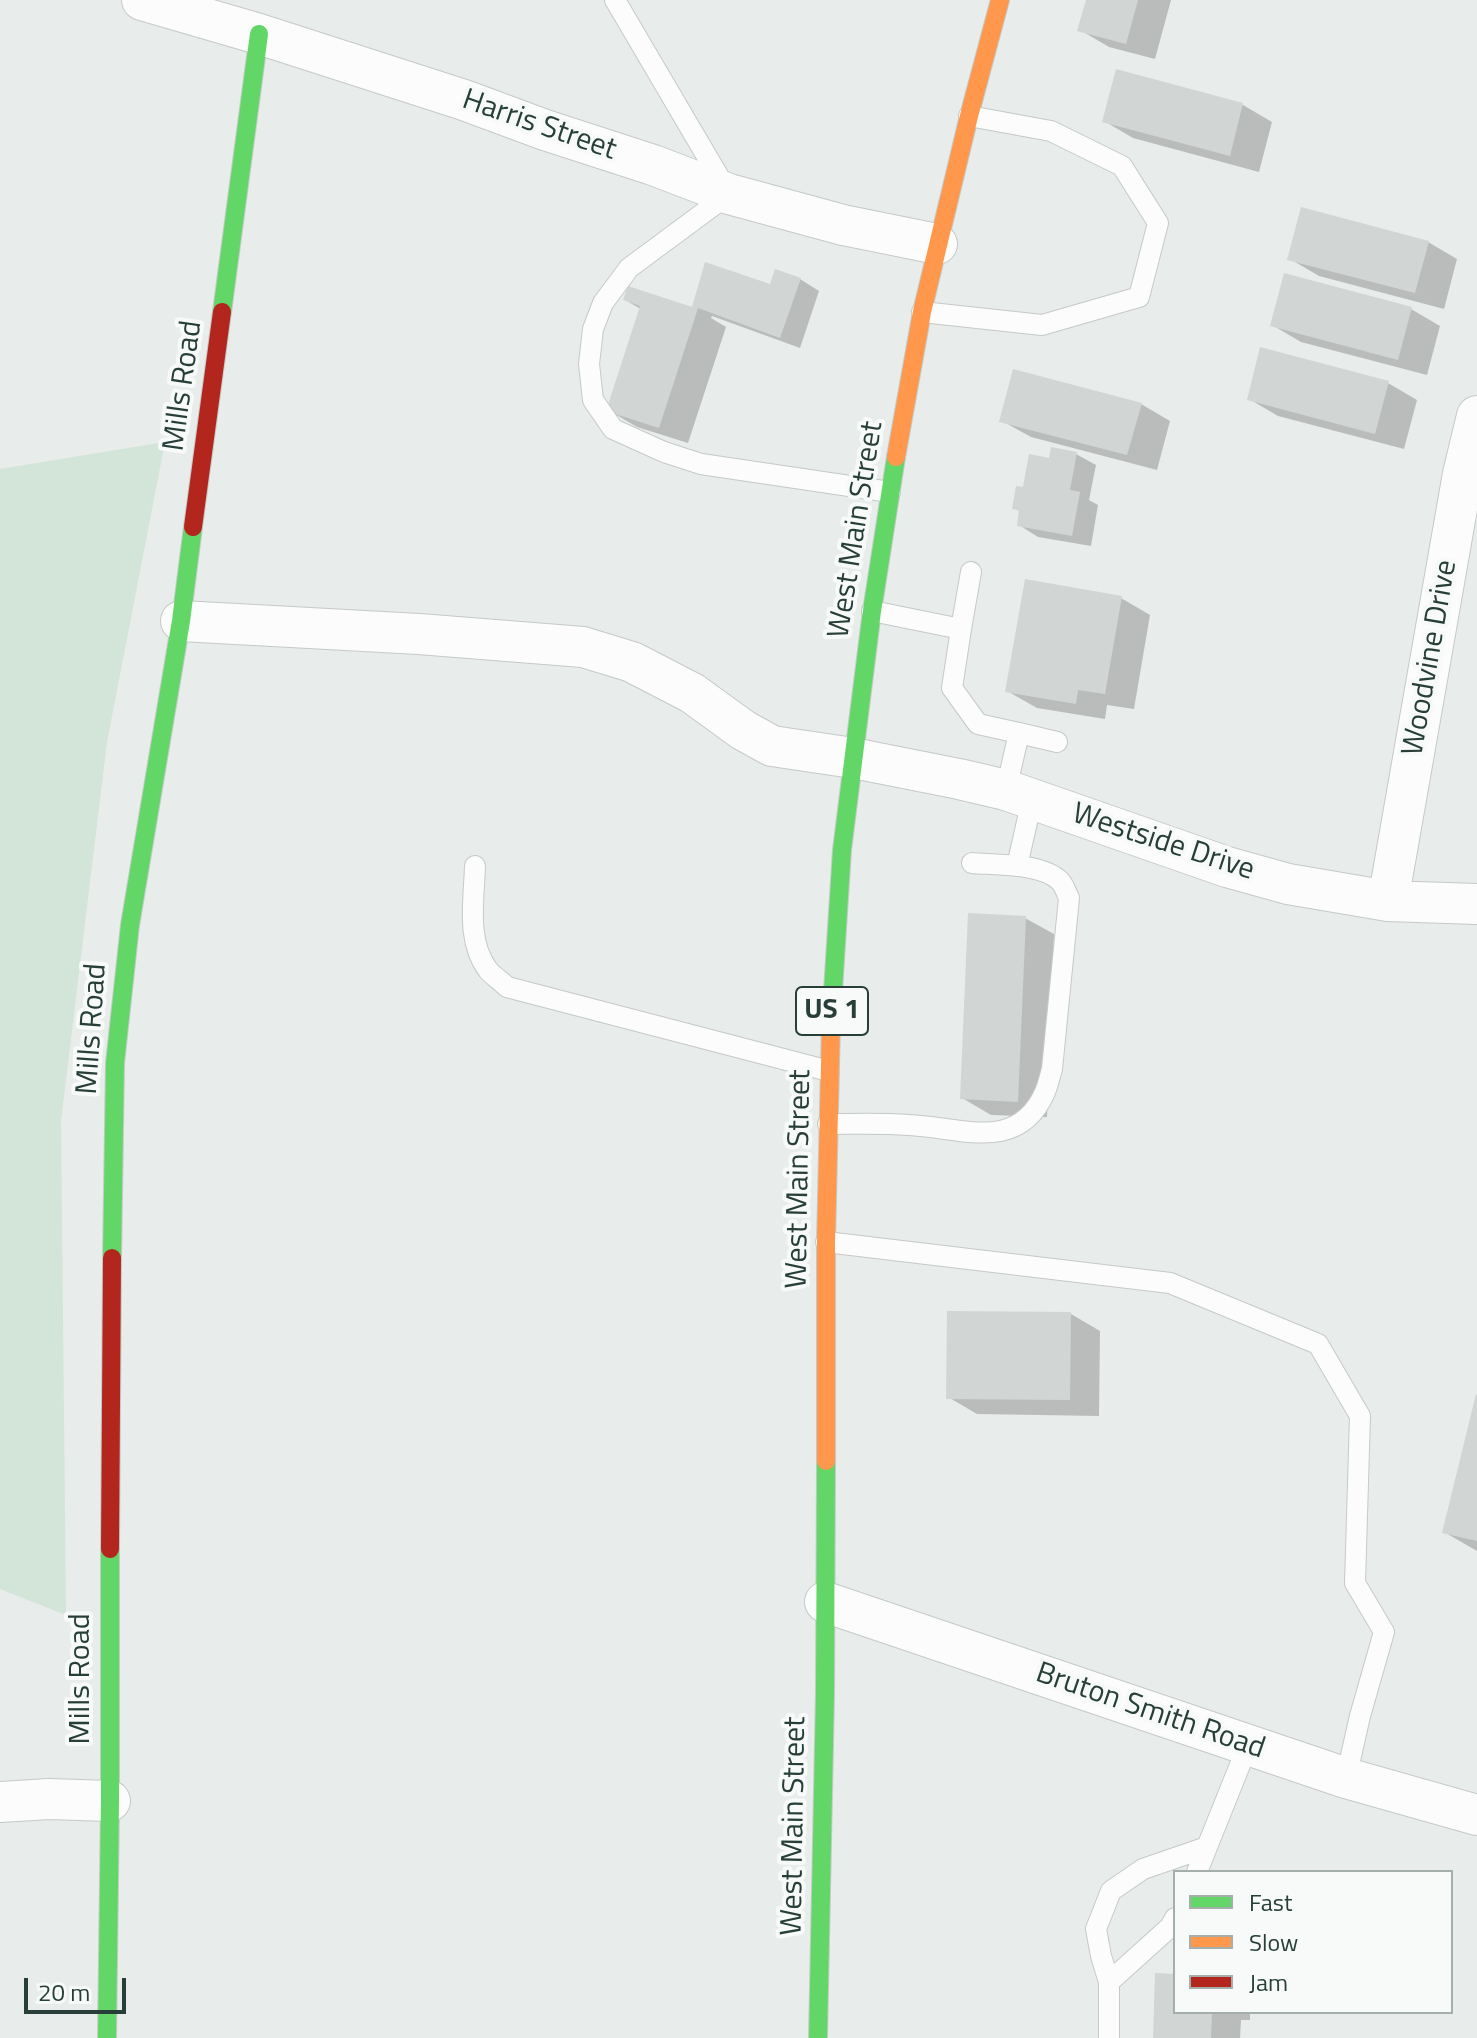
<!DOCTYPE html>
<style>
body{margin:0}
#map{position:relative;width:1477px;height:2038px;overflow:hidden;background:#e8ecea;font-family:"Titillium Web",sans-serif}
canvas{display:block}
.legend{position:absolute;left:1173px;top:1870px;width:280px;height:144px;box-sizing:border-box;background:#f7faf9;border:2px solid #a4afac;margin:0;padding:10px 14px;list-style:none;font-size:24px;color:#273f38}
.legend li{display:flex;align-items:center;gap:16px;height:40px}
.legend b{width:40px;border:2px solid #a4afac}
.scale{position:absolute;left:24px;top:1978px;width:102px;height:36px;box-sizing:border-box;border:4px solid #273f38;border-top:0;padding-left:10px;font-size:24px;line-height:28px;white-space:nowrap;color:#273f38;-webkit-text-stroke:6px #f7faf9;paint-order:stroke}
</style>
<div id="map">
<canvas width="1477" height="2038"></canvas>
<ul class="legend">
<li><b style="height:10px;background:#63d668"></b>Fast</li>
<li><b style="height:10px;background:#ff974d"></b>Slow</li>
<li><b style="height:10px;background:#b3261e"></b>Jam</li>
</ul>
<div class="scale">20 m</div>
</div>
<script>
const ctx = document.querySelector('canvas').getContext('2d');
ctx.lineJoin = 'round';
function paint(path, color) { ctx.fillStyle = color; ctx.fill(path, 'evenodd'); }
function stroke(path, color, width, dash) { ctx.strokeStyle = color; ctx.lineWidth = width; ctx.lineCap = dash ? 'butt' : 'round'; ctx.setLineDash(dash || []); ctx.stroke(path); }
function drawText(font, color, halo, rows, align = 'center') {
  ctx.font = font + ' "Titillium Web",sans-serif'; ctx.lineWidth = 8; ctx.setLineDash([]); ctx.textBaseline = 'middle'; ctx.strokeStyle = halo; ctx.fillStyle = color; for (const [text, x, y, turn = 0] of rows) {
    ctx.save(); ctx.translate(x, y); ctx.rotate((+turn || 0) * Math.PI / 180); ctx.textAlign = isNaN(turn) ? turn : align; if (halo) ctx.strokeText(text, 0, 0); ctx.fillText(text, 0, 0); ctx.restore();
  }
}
paint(new Path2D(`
 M 165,442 L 107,742 L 61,1121 L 66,1615 L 0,1589 L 0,469 Z`), '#d3e4d8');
paint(new Path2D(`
 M 1088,0 L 1171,0 L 1155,59 L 1109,47 L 1080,30 Z
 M 1117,72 L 1243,105 L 1272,122 L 1259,172 L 1133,138 L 1104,121 Z
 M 1428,242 L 1457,259 L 1444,309 L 1319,276 L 1290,259 Z
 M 800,279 L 819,291 L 800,348 L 712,316 L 711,318 L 726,327 L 688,443 L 637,427 L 608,410 L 641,309 L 625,300 L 694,309 Z
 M 1411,309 L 1440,326 L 1427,375 L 1301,342 L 1272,325 Z
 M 1388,383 L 1417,400 L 1404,449 L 1278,416 L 1249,399 Z
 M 1141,404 L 1170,421 L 1157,470 L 1031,437 L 1002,421 Z
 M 1076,454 L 1096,465 L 1089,500 L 1098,505 L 1091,546 L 1038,537 L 1019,525 L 1021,512 L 1014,508 L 1025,489 L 1051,460 Z
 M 1121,598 L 1150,615 L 1134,709 L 1107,705 L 1105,719 L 1037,708 L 1007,691 Z
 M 1025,918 L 1054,934 L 1047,1117 L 991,1115 L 962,1098 Z
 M 1071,1314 L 1100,1331 L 1099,1416 L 977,1414 L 948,1397 Z
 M 1477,1398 L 1477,1551 L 1444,1532 Z
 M 1175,1976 L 1175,2012 L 1250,2012 L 1250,2020 L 1241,2020 L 1240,2038 L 1155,2038 Z`), '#0003');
paint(new Path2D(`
 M 1086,0 L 1138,0 L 1126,44 L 1077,31 Z
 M 1116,69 L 1243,103 L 1230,156 L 1102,122 Z
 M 1301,207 L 1429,241 L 1415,293 L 1287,260 Z
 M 705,262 L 770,284 L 775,269 L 801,278 L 780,338 L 698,308 L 659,428 L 606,411 L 640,306 L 623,300 L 628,286 L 692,307 Z
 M 1284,273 L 1412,307 L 1398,360 L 1270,326 Z
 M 1260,347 L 1389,381 L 1375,434 L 1247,400 Z
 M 1013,369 L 1142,403 L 1127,455 L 999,422 Z
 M 1051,447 L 1077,452 L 1070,490 L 1080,492 L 1072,536 L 1017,526 L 1019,510 L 1012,509 L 1016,486 L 1023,487 L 1029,454 L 1049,458 Z
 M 1025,579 L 1122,596 L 1105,694 L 1078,690 L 1076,704 L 1005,692 Z
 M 968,913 L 1026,916 L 1018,1102 L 960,1099 Z
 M 947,1311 L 1071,1312 L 1070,1400 L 946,1399 Z
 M 1476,1394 L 1477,1395 L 1477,1541 L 1442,1533 Z
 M 1155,1973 L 1175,1974 L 1175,2012 L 1212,2012 L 1211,2038 L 1153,2038 Z`), '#d1d5d3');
const lane = new Path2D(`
 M 615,0 L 729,194 L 629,268 L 603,303 L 593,329 L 589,364 L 593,400 L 613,429 L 664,452 L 701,464 L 890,492
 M 922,312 L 1042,325 L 1139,297 L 1158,223 L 1122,166 L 1051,131 L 969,116
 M 872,611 L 961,629 L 952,688 L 978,724 L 1019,733 L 1006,790
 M 961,629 L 971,572
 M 1019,733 L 1057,742
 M 475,866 C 474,900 466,941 488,970 C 493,976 501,981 507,987 L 829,1071
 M 1017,866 L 1032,800
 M 828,1124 C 855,1124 882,1123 909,1125 C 960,1127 1018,1154 1045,1092 C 1048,1085 1050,1076 1052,1069 L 1069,898 C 1066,892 1064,885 1060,881 C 1042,863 996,865 972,863
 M 826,1242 L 1170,1283 L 1318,1344 L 1360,1416 L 1355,1583 L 1384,1632 L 1360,1716 L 1346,1778
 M 1197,1872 L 1248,1745
 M 1109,1982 L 1101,1956 L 1096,1929 L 1111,1891 L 1143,1869 L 1207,1847
 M 1109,2038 L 1109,1982 L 1170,1927 L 1175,1918`);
const street = new Path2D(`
 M 142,0 L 259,34 L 464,100 L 545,130 L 653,165 L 729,194 L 843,225 L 937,244
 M 181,621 L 419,634 L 583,647 L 632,662 L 692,693 L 743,730 L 772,746 L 853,758 L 959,779 L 1006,790 L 1227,867 L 1288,884 L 1388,901 L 1477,904
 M 1388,901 L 1463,474 L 1477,416
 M 825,1602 L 1346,1778 L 1477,1815
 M 0,1802 L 49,1799 L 110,1801`);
const fast = new Path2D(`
 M 222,312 L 259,34
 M 831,1022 L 842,850 L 872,611 L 896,457
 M 112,1258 L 115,1063 L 130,925 L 181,621 L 193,527
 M 107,2038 L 110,1801 L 110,1549
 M 818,2038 L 825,1694 L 826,1461`);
const slow = new Path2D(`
 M 896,457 L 922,312 L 969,116 L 1000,0
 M 826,1461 L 826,1242 L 831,1022`);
const jam = new Path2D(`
 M 193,527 L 222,312
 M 110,1549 L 112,1258`);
stroke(lane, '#c5c9c7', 22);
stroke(street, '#c5c9c7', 42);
stroke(fast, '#c4cac7', 20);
stroke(slow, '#c4cac7', 20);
stroke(jam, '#c4cac7', 20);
stroke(lane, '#fcfcfc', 20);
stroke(street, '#fcfcfc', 40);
stroke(fast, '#63d668', 18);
stroke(slow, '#ff974d', 18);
stroke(jam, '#b3261e', 18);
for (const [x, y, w] of [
 [832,1011,72]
]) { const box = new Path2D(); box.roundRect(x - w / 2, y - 24, w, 48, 6); ctx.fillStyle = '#f7faf9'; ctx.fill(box); stroke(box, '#273f38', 2); }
drawText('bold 28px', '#273f38', null, [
 ["US 1",832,1011]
]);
drawText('30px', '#273f38', '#f7faf9', [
 ["Harris Street",539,126,19],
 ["Mills Road",184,386,-82],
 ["West Main Street",857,530,-81],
 ["Woodvine Drive",1431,658,-80],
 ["Westside Drive",1163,843,18],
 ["Mills Road",93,1029,-86],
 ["West Main Street",800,1179,-89],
 ["Mills Road",82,1679,-90],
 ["Bruton Smith Road",1150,1712,19],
 ["West Main Street",795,1826,-89]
]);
</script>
